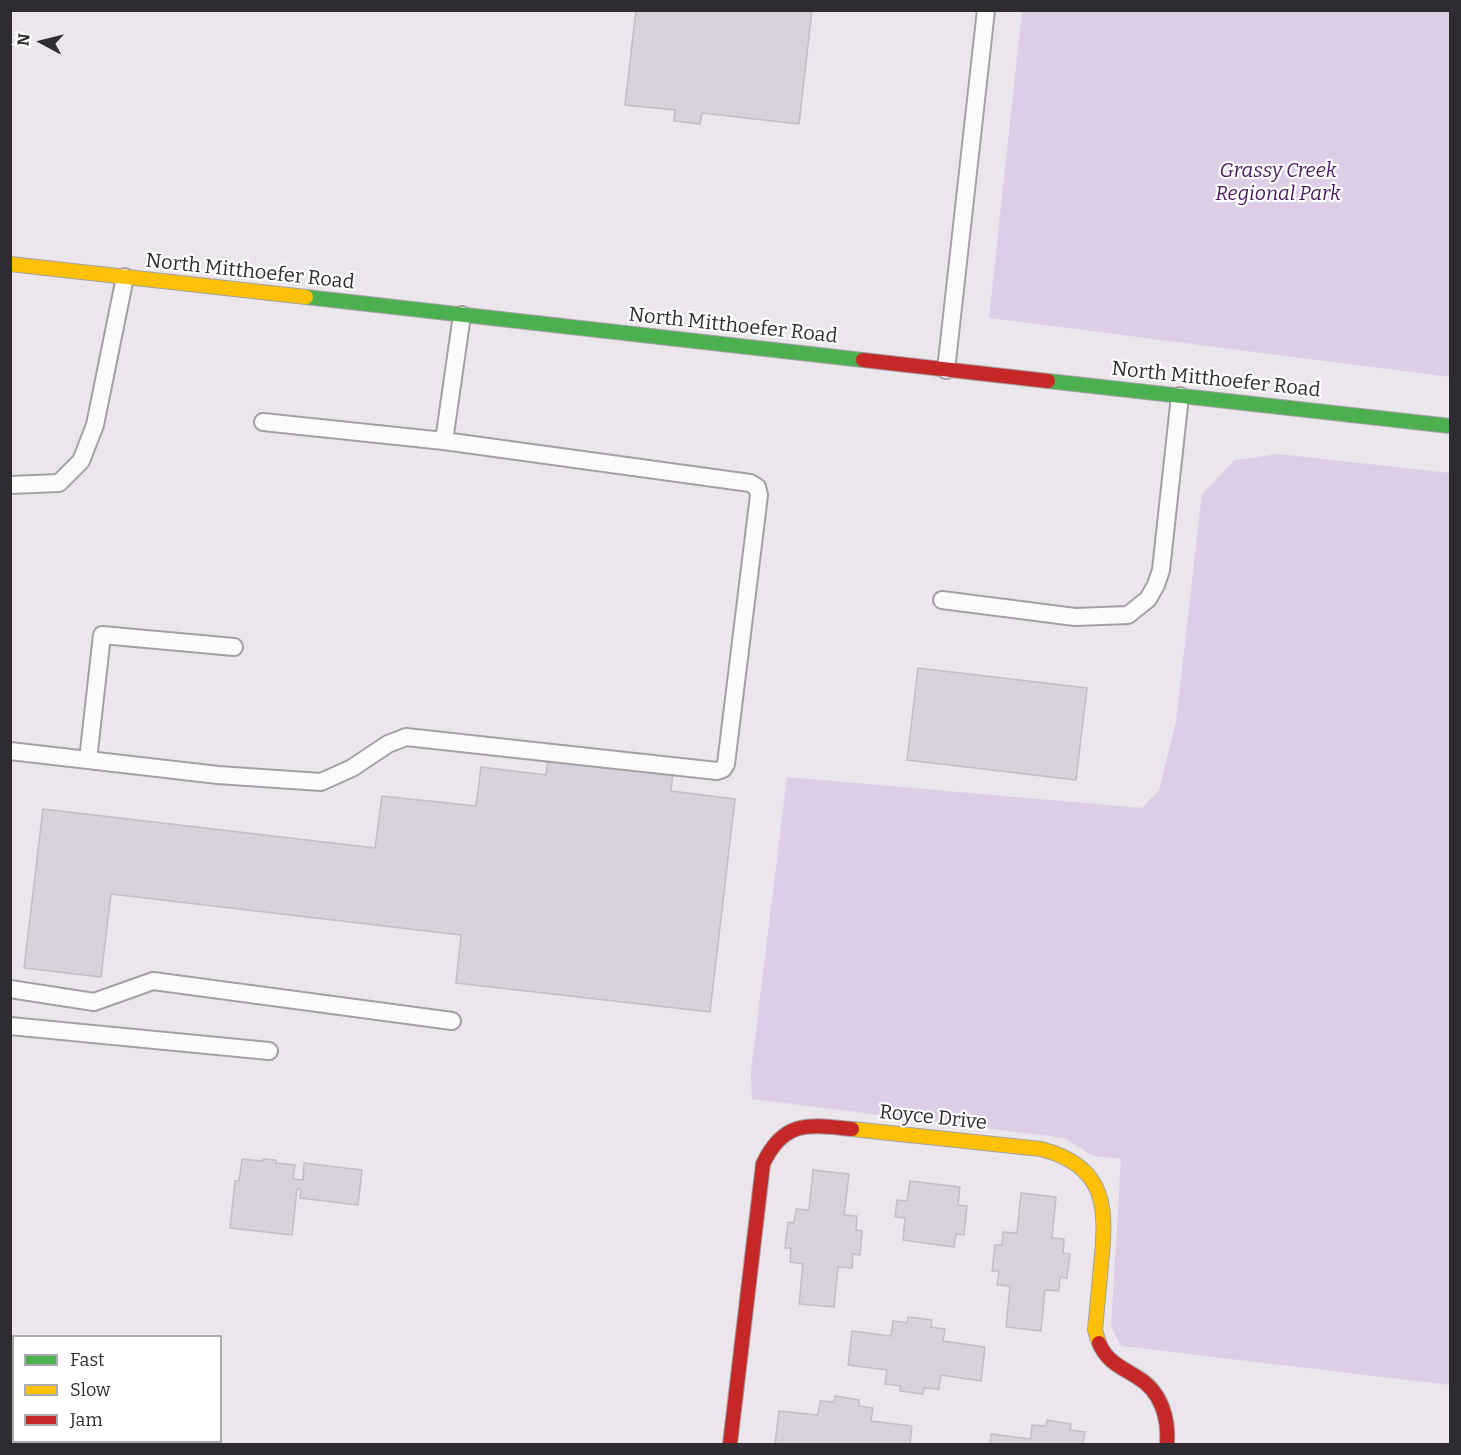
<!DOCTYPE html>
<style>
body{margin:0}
#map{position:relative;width:1461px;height:1455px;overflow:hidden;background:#eae6ec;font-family:Bitter,serif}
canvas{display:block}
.frame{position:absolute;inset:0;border:12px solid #2f2c31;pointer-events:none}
.legend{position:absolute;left:12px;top:1335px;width:210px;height:108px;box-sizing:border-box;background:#fff;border:2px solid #acabad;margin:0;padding:8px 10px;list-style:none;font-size:18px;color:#2f2c31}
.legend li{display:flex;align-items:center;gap:12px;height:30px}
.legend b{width:30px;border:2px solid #acabad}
.north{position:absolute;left:12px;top:12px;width:60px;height:60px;-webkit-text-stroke:4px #fff;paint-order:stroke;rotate:277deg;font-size:16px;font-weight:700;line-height:24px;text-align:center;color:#2f2c31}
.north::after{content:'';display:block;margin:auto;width:21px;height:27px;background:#2f2c31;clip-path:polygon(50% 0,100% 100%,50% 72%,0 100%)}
</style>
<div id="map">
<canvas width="1461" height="1455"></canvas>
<div class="frame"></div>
<ul class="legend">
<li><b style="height:8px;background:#4caf50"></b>Fast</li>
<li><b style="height:8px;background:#ffc107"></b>Slow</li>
<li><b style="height:8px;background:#c62828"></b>Jam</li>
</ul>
<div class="north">N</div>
</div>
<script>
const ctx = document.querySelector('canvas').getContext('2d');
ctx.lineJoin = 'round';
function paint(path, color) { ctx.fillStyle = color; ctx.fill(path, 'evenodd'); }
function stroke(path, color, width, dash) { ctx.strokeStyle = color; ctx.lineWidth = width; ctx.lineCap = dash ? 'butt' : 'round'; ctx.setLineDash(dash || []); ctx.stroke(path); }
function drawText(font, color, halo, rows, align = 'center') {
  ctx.font = font + ' Bitter,serif'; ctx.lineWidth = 4.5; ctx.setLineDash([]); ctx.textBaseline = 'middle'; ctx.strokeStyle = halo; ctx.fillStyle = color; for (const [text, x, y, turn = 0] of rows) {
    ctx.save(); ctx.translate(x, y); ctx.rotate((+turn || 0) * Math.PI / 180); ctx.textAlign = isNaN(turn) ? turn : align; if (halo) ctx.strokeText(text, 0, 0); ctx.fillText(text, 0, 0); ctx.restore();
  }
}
paint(new Path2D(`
 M 1022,11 L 1450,11 L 1450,377 L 989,318 Z
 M 1278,454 L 1450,473 L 1450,1385 L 1121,1346 L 1111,1327 L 1121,1159 L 1093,1156 L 1064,1138 L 752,1099 L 751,1071 L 787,777 L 1142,808 L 1159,790 L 1176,721 L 1202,494 L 1235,460 Z`), '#decde7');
const building = new Path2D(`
 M 636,10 L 812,10 L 799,124 L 702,113 L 700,124 L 674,121 L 675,110 L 625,105 Z
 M 918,668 L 1087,688 L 1076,780 L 907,760 Z
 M 548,757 L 673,772 L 671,791 L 735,799 L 710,1012 L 456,983 L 461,935 L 111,894 L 101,977 L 24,968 L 43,809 L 375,848 L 382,796 L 476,806 L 481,767 L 546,775 Z
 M 242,1159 L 263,1161 L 263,1159 L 276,1160 L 276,1163 L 295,1165 L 293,1179 L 303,1180 L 304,1163 L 362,1170 L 358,1205 L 300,1198 L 301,1189 L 297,1189 L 292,1235 L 230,1228 L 235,1181 L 239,1181 Z
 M 813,1170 L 849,1174 L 844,1215 L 857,1216 L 856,1230 L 862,1231 L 860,1255 L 853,1254 L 852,1268 L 838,1267 L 834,1307 L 799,1304 L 803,1264 L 790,1262 L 791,1248 L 785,1248 L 788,1222 L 794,1223 L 796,1209 L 809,1210 Z
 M 910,1181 L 960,1187 L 958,1205 L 967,1206 L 964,1235 L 956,1234 L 954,1247 L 903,1240 L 905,1218 L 895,1217 L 897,1200 L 907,1201 Z
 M 1021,1193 L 1056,1197 L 1052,1238 L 1064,1239 L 1063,1253 L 1070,1254 L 1067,1278 L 1060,1277 L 1059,1291 L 1045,1290 L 1041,1331 L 1006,1327 L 1010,1286 L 997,1285 L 999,1271 L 992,1271 L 995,1245 L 1002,1245 L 1003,1232 L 1017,1233 Z
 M 908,1317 L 932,1320 L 931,1327 L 945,1329 L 943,1341 L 985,1347 L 981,1381 L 941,1375 L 939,1389 L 924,1388 L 923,1394 L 900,1391 L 901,1386 L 885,1384 L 887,1370 L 848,1365 L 852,1331 L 891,1336 L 893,1321 L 907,1323 Z
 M 835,1396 L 859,1400 L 859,1406 L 873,1408 L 871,1421 L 912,1426 L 910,1444 L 775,1444 L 779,1411 L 818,1415 L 820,1401 L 834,1402 Z
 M 1047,1420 L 1071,1424 L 1070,1430 L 1085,1432 L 1083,1444 L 990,1444 L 991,1434 L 1031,1439 L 1032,1425 L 1046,1426 Z`);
paint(building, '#d9d1de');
stroke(building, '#c2bec3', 1.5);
const lane = new Path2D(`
 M 946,370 L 986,10
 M 263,422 L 444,441
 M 10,485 L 59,483 L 81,461 L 95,425 L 125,277
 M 942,600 L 1075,617 L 1128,615 L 1148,599 L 1156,585 L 1161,570 L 1180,396
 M 10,751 L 218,775 L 321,782 L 352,768 L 388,744 L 406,737 L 717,771 L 723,769 L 726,764 L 759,495 L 757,487 L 750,483 L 444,441 L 462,315
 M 88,760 L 102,635 L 234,647
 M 10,989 L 94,1002 L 153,981 L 452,1021
 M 10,1026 L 269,1051`);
const fast = new Path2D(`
 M 306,297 L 863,360
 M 1048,381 L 1450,426`);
const slow = new Path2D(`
 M 10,264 L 306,297
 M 852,1129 L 1041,1149 C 1107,1166 1107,1208 1101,1265 C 1099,1287 1097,1308 1095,1330 L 1099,1343`);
const jam = new Path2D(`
 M 863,360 L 1048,381
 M 1099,1343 C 1107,1362 1121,1367 1137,1377 C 1161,1391 1169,1418 1167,1444
 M 730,1444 L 763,1164 C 784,1119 810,1125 852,1129`);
stroke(lane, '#a3a0a4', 20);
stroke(fast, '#a3a0a4', 16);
stroke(slow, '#a3a0a4', 16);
stroke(jam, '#a3a0a4', 16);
stroke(lane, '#fcfbfc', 16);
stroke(fast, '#4caf50', 14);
stroke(slow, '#ffc107', 14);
stroke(jam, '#c62828', 14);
drawText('italic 20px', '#491a5d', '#fff', [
 ["Grassy Creek",1278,171],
 ["Regional Park",1278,194]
]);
drawText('20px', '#2f2c31', '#fff', [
 ["North Mitthoefer Road",250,272,6],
 ["North Mitthoefer Road",733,326,6],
 ["North Mitthoefer Road",1216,380,6],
 ["Royce Drive",933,1118,6]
]);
</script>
